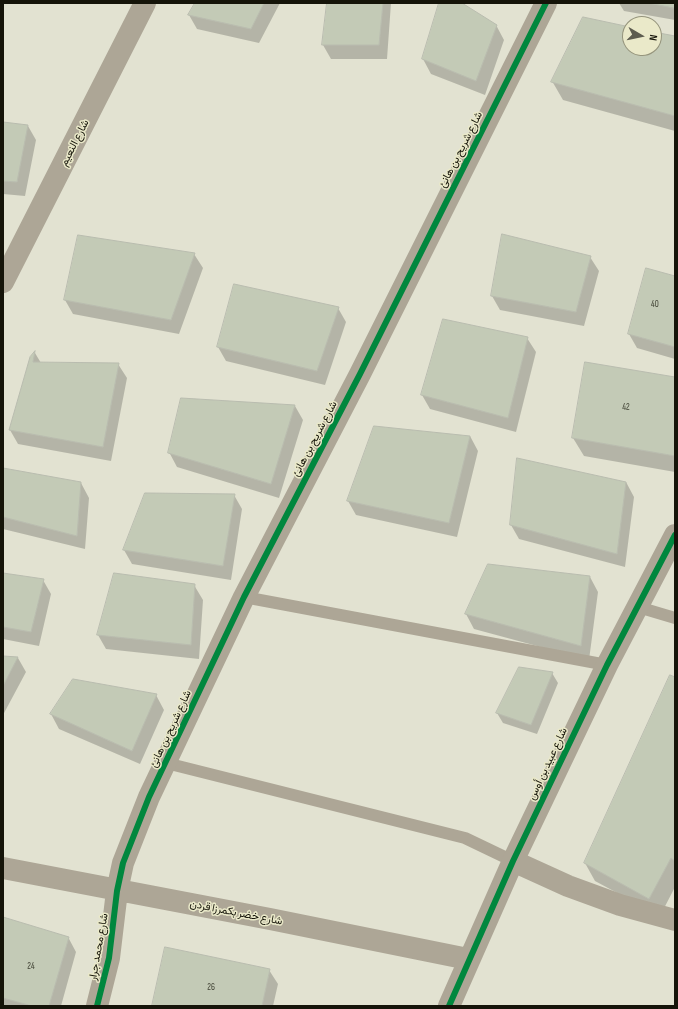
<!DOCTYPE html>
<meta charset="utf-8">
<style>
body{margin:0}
#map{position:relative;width:678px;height:1009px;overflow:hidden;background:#e2e2d1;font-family:"Sofia Sans Condensed",sans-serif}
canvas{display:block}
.frame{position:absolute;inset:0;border:4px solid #151409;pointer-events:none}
.north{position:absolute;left:622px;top:16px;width:40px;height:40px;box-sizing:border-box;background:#eae9c9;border:1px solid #95947c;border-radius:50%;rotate:99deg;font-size:11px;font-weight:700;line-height:16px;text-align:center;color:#151409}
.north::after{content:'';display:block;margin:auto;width:14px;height:18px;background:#5d5c4f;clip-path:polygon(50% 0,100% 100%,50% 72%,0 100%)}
</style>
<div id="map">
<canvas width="678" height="1009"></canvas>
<div class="frame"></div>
<div class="north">N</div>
</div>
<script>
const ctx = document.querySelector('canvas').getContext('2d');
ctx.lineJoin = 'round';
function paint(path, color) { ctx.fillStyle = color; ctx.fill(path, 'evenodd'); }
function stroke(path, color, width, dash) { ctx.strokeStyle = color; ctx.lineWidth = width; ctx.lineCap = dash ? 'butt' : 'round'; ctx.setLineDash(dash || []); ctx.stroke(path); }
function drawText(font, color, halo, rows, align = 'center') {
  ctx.font = font + ' "Sofia Sans Condensed",Vazirmatn,sans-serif'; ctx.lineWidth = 3; ctx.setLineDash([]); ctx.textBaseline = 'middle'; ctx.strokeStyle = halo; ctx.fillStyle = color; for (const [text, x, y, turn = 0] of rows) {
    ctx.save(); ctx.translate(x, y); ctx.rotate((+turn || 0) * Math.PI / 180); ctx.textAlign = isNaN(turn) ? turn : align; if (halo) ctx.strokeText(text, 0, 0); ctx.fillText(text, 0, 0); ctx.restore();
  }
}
paint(new Path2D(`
 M 197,3 L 280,3 L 259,43 L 197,29 L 189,15 Z
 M 328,3 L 391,3 L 387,59 L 331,59 L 323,45 Z
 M 440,3 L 460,3 L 496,25 L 504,40 L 485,95 L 431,74 L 423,59 Z
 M 619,3 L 675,3 L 675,20 L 624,11 Z
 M 630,28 L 630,48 L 654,48 L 654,33 L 675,38 L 675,131 L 563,100 L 552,81 Z
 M 3,123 L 28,126 L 36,140 L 25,196 L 3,194 Z
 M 194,254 L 203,268 L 179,334 L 73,314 L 65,300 Z
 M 590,257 L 599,271 L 584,326 L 500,310 L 492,296 Z
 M 675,277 L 675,359 L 637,348 L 629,334 Z
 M 338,308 L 346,322 L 325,385 L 226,361 L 218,347 Z
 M 527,338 L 536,352 L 516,432 L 430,409 L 422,395 Z
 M 35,353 L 41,363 L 118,364 L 127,378 L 111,461 L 18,444 L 10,430 L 31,357 Z
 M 675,378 L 675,472 L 584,456 L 573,438 Z
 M 295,406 L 303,420 L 279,498 L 177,467 L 169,452 Z
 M 470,436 L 478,451 L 457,537 L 356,515 L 348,501 Z
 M 3,469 L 81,483 L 89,498 L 85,549 L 3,529 Z
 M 626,482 L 634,497 L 625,567 L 519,539 L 511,525 Z
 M 234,495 L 242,509 L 231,580 L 132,564 L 124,550 Z
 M 489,565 L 590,577 L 598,592 L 589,660 L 474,629 L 466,614 Z
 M 3,574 L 43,580 L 51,594 L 39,646 L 3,639 Z
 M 115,574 L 194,585 L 203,600 L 199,659 L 106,649 L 98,635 Z
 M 3,657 L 18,658 L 26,672 L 3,715 Z
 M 552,673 L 558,683 L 537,734 L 503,723 L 497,713 Z
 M 675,678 L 675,887 L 660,916 L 595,881 L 585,863 Z
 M 156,695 L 164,710 L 140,764 L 59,729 L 51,714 Z
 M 3,918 L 68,937 L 76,952 L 61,1006 L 3,1006 Z
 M 269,970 L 278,984 L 273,1006 L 153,1006 Z`), '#0003');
const building = new Path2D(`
 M 195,3 L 264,3 L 251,29 L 188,15 Z
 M 327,3 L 383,3 L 379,45 L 322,45 Z
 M 439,3 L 462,3 L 497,25 L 476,81 L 422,59 Z
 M 649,3 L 675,3 L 675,8 Z
 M 583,17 L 630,27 L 630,48 L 654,48 L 654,32 L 675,36 L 675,116 L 551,82 Z
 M 3,122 L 28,125 L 17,182 L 3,181 Z
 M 502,234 L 591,256 L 576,312 L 491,296 Z
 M 78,235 L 195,253 L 171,320 L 64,300 Z
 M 646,268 L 675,276 L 675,347 L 628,334 Z
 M 234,284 L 339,307 L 317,371 L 217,347 Z
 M 443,319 L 528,337 L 508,418 L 421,395 Z
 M 35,351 L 33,362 L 119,363 L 103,447 L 9,430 L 30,357 Z
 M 585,362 L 675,377 L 675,456 L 572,438 Z
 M 181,398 L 295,405 L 271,484 L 168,453 Z
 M 374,426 L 470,436 L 449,523 L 347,501 Z
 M 517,458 L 626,482 L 617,554 L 510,525 Z
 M 3,468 L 81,482 L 77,536 L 3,517 Z
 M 145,493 L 235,494 L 223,566 L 123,550 Z
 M 488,564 L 590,576 L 581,646 L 465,614 Z
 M 3,573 L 44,579 L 31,632 L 3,627 Z
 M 114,573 L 195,584 L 191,645 L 97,635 Z
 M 3,656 L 18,657 L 3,686 Z
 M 519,667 L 553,672 L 531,725 L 496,713 Z
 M 670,675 L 675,677 L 675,861 L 671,858 L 649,899 L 584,863 Z
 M 73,679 L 157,694 L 132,751 L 50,714 Z
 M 3,917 L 69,937 L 49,1006 L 32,1006 L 3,998 Z
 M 165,947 L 270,969 L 262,1006 L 152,1006 Z`);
paint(building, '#c3cab6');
stroke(building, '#b9bcaf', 1);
stroke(new Path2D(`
 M 244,597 L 607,665
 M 638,607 L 675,618
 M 166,763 L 465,838 L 513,861`), '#ada696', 12);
stroke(new Path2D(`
 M 3,282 L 145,3
 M 513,861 L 568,886 L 620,905 L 675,920
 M 3,868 L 270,919 L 468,959
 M 97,1006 L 109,958 L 117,891 L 123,863 L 149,797 L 244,597 L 360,374 L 546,3
 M 449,1006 L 513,861 L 607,665 L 675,535`), '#ada696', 22);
stroke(new Path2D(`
 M 97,1006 L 109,958 L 117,891 L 123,863 L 149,797 L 244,597 L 360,374 L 546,3
 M 449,1006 L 513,861 L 607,665 L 675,535`), '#00873e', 6);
drawText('9px', '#404234', null, [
 ["40",655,305],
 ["42",626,408],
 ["24",31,967],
 ["26",211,988]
]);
drawText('11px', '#151409', '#eae9c9', [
 ["شارع النعيم",75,143,-63],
 ["شارع شريح بن هانئ",461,150,-63],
 ["شارع شريح بن هانئ",315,439,-62],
 ["شارع شريح بن هانئ",171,729,-65],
 ["شارع عبيد بن أوس",548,764,-65],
 ["شارع خضر بكمرزا قردن",236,913,11],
 ["شارع محمد جرار",99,947,-80]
]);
</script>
